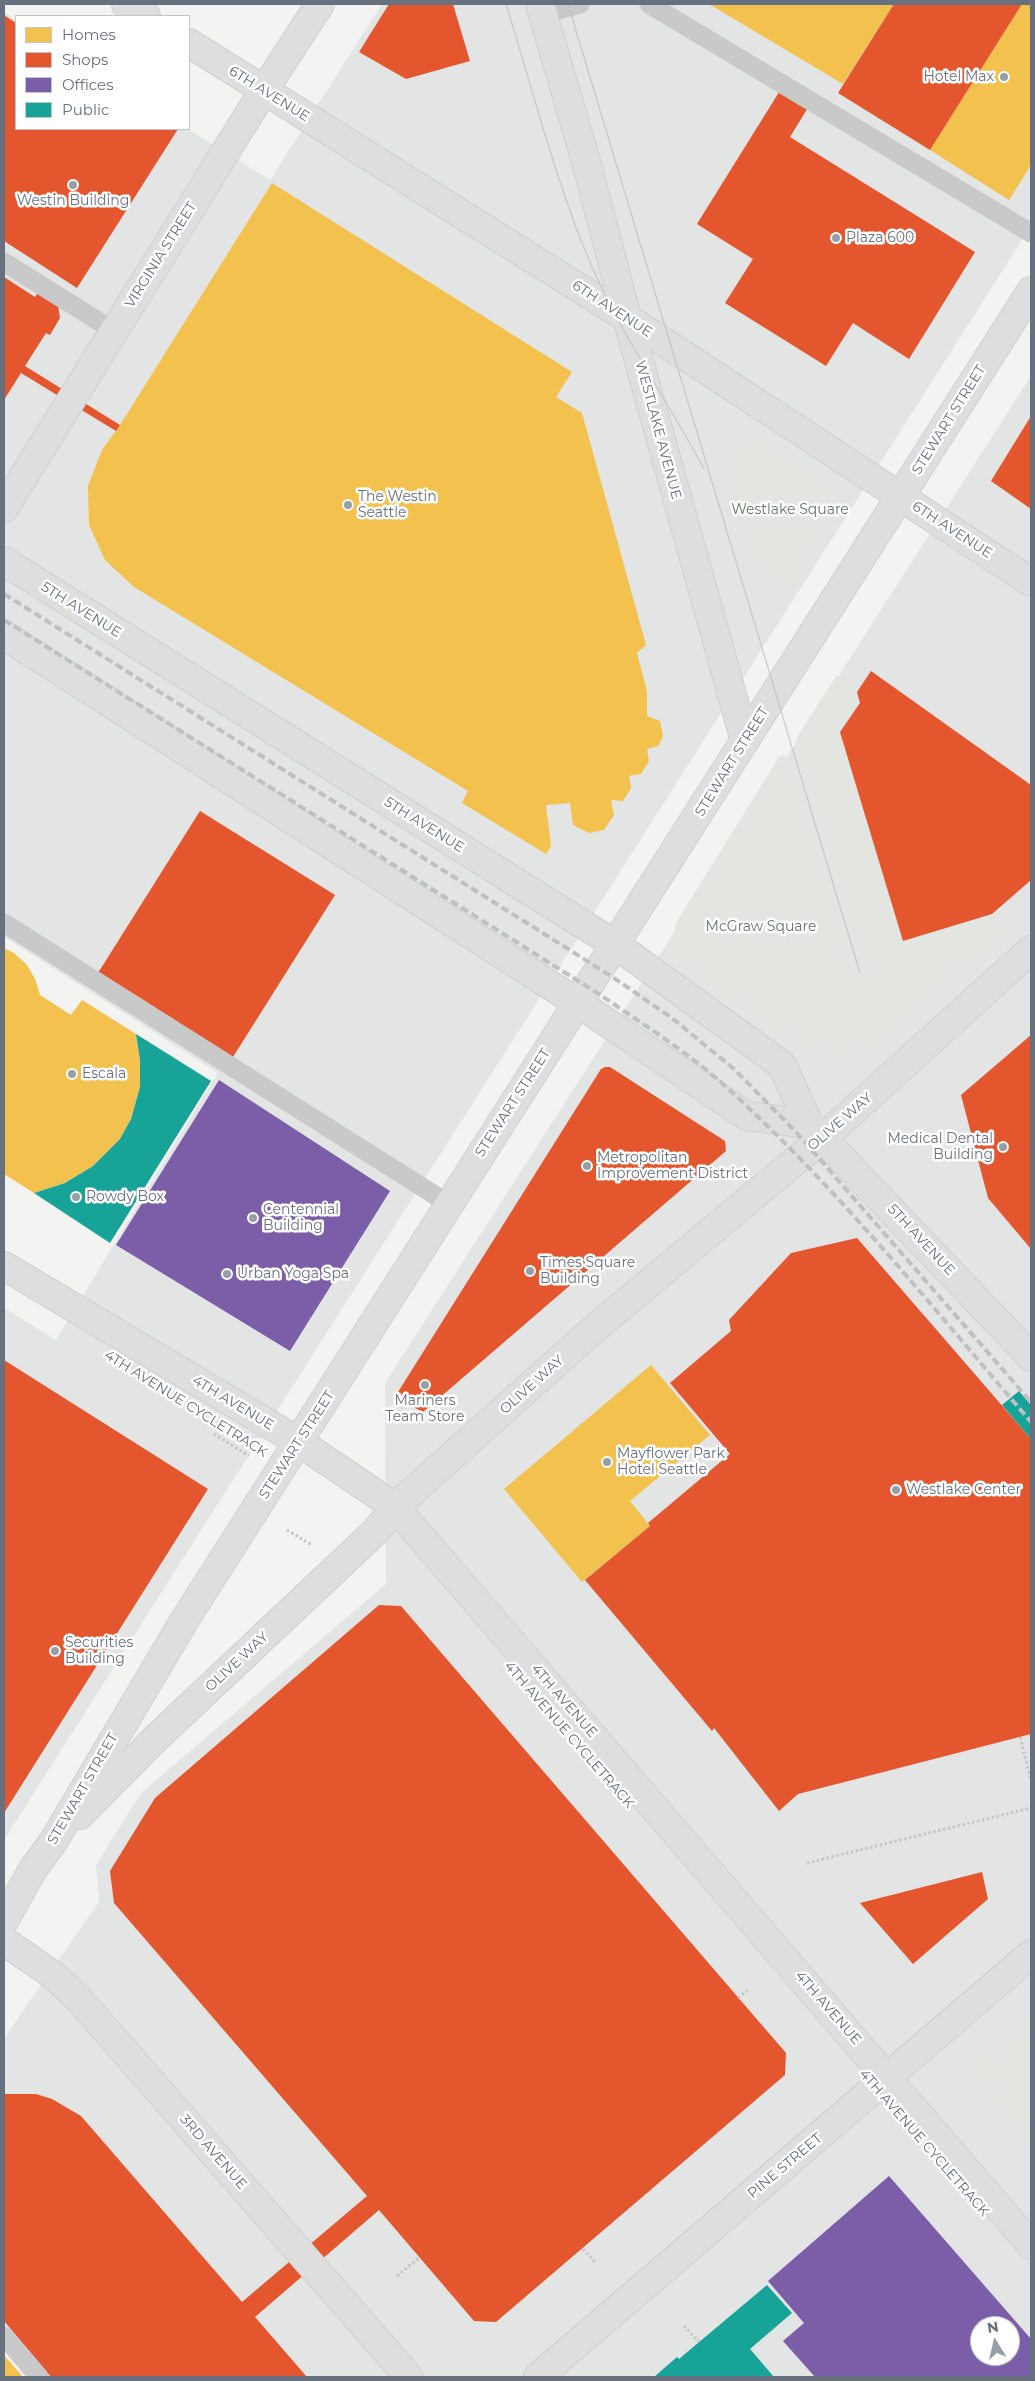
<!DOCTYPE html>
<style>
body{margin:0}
#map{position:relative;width:1035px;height:2381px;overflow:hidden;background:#f3f3f2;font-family:Montserrat,sans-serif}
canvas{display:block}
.frame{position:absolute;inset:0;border:5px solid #67707e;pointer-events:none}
.legend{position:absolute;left:15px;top:15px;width:175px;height:115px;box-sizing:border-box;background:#fff;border:1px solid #c2c6cb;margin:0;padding:6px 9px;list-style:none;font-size:15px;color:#67707e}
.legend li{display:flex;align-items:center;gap:10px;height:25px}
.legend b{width:25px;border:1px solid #c2c6cb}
.north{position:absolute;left:970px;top:2316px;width:50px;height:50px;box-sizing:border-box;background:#fff;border:1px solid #c2c6cb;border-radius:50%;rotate:351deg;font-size:14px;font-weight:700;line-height:20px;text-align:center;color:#67707e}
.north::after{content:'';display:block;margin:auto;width:18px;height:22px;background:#989ea7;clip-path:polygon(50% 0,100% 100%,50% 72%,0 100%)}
</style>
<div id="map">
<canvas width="1035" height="2381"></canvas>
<div class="frame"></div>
<ul class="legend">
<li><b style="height:14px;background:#f2c14e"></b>Homes</li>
<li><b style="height:14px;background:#e4572e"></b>Shops</li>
<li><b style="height:14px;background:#7b5ea7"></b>Offices</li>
<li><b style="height:14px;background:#17a398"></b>Public</li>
</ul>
<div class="north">N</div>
</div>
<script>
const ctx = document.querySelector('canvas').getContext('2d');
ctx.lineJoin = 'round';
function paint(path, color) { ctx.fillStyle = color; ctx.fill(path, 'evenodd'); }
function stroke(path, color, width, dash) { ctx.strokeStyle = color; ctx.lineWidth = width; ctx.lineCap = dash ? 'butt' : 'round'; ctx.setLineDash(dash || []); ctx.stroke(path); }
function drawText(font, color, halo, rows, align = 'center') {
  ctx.font = font + ' Montserrat,sans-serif'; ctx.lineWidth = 5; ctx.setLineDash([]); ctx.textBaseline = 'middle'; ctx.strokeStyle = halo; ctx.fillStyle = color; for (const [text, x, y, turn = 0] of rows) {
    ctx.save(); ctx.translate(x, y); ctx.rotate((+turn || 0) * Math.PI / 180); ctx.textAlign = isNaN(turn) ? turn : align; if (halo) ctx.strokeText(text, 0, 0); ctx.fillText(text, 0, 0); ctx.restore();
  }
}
paint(new Path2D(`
 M 382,4 L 1031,4 L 1031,226 L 4,1840 L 4,1308 L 56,1340 L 218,1073 L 4,937 L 4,12 L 16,20 L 16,129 L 188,129 L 270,180 Z
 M 1031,376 L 1031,2377 L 44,2377 L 4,2330 L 4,2038 L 99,1902 L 96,1865 L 141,1793 L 386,1584 L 385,1383 ZM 980,2326 L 1010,2326 L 1010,2356 L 980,2356 Z`), '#e3e4e4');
paint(new Path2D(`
 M 738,432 L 748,434 L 829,487 C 834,494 837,499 836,508 C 835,518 798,584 790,590 C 782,595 775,592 769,587 L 727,443 L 729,438 Z
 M 837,675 L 857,692 L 860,703 L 840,732 L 904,941 L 992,914 L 1005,930 L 877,1041 C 864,1051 853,1060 836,1058 C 808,1056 718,989 690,971 C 676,959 672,941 676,923 L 779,757 L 783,755 L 786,757 L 854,977 L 868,973 L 797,737 Z
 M 1031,2023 L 1031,2134 L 976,2069 L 1008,2040 Z`), '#e2e5e0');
paint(new Path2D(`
 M 709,4 L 894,4 L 843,84 Z
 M 1022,4 L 1031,4 L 1031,165 L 1009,200 L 930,150 Z
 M 272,183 L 572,372 L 556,397 L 582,413 L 646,645 L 637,653 L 647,691 L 647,716 L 660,721 L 663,736 L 658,746 L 647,749 L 649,761 L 641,774 L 629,776 L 631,788 L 623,801 L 611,800 L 614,815 L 604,830 L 589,833 L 573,825 L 570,803 L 546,805 L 551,846 L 546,854 L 462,803 L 468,791 L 134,587 L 105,560 L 89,525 L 88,486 L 102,450 L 120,425 Z
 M 4,948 L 14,953 L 27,965 L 35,979 L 40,995 L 71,1015 L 82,1000 L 136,1034 L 140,1060 L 140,1087 L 131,1119 L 120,1139 L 93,1166 L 65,1183 L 34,1193 L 4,1174 Z
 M 651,1365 L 710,1435 L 630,1501 L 650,1526 L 582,1582 L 504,1489 Z
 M 4,2355 L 23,2377 L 4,2377 Z`), '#f2c14e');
paint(new Path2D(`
 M 389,4 L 453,4 L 470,61 L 406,79 L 359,52 Z
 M 894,4 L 1022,4 L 930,150 L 838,93 Z
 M 4,15 L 16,23 L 16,129 L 178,129 L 77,288 L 4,241 Z
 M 781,89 L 809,106 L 790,137 L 975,252 L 909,359 L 853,323 L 826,366 L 725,303 L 753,259 L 697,224 Z
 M 4,277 L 35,297 L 38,293 L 58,305 L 60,318 L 50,335 L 46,333 L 25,366 L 120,425 L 116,431 L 21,373 L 4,400 Z
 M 1031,416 L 1031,509 L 991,481 Z
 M 871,671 L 1031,785 L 1031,880 L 992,914 L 903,941 L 840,732 L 860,703 L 857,692 Z
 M 200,811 L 335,895 L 233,1057 L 98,973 Z
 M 1031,1035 L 1031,1249 L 988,1198 L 961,1095 Z
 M 605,1067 L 610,1067 L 725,1141 L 726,1151 L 423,1412 L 417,1409 L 403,1400 L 401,1393 L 398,1392 L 601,1069 Z
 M 857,1238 L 1031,1439 L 1031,1734 L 798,1794 L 779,1811 L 714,1728 L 712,1731 L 585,1580 L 650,1526 L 648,1523 L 730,1454 L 670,1383 L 731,1331 L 729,1320 L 791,1253 Z
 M 4,1360 L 208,1489 L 4,1813 Z
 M 379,1605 L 401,1606 L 786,2053 L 785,2075 L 496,2322 L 474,2321 L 379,2210 L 255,2317 L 307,2377 L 51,2377 L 4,2321 L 4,2094 L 36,2094 L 52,2099 L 81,2116 L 242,2302 L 367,2196 L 114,1903 L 110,1871 L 155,1798 Z
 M 982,1872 L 988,1899 L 913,1964 L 860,1903 Z`), '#e4572e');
paint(new Path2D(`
 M 219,1080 L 390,1191 L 290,1351 L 116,1245 Z
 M 889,2176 L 1031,2339 L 1031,2377 L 815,2377 L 783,2341 L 804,2323 L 768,2281 ZM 980,2326 L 1010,2326 L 1010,2356 L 980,2356 Z`), '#7b5ea7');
paint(new Path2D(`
 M 136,1034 L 211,1081 L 110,1243 L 34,1193 L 65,1183 L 93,1166 L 120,1139 L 131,1119 L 140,1087 L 140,1060 Z
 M 1019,1391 L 1031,1405 L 1031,1439 L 1002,1405 Z
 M 767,2285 L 792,2313 L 750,2349 L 774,2377 L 654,2377 L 677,2357 L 679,2359 Z`), '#17a398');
const secondary = new Path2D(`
 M 126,4 L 146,16
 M 540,4 L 587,165 L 627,318 L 745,741
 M 189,43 L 627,318 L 1031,582
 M 4,508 L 264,90 L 320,4
 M 4,561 L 616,945 L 782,1065 L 809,1124 L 1031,1357
 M 4,635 L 578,1003 L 747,1116 L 809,1124
 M 4,1941 L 53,1975 L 77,1997 L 409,2377
 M 538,2377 L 1031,1954`);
const primary = new Path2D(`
 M 4,1266 L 299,1442 L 395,1507 L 1031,2245
 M 80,1815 L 154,1740 L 376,1531 L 395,1507 L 594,1329 L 824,1137 L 1031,950
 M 4,1921 L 33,1869 L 53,1842 L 184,1621 L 1031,291`);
stroke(secondary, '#cfcfd0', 30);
stroke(primary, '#d0d0d1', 30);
stroke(new Path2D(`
 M 214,1434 L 249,1456
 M 287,1530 L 312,1545
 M 1020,1737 L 1031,1780
 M 807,1863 L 1031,1808
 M 738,1998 L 749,1989
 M 583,2249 L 595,2262
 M 397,2276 L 420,2257
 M 684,2326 L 699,2342`), '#c6c6c7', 3, [2.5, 2.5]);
stroke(new Path2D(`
 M 649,4 L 1031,233
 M 543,14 L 580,4
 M 4,262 L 114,331
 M 4,923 L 449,1204
 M 4,2336 L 39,2377`), '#c9c9ca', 19);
stroke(secondary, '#dedede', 28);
stroke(primary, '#dedede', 28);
stroke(new Path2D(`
 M 506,4 C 533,90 556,184 592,267 C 623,338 668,401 704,469
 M 568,4 L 860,973`), '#bfc0c1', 1);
stroke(new Path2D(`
 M 4,594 L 611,976 L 672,1018 L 734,1069 L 797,1133 L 1031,1402
 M 4,620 L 599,994 C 641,1023 686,1051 724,1085 C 837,1187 932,1307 1031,1422`), '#bfc0c1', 4, [8, 4]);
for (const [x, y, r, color] of [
 [1004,77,5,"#989ea7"],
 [73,185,5,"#989ea7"],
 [836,238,5,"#989ea7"],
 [348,505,5,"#989ea7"],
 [72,1074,5,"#989ea7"],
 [1003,1147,5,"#989ea7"],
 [587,1166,5,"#989ea7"],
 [76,1197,5,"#989ea7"],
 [253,1218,5,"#989ea7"],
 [530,1271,5,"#989ea7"],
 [227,1274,5,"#989ea7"],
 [425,1385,5,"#989ea7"],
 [607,1462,5,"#989ea7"],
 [896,1490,5,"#989ea7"],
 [55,1651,5,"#989ea7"]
]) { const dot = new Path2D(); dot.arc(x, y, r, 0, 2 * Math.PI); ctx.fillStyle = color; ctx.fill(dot); stroke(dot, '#fff', 2); }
drawText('14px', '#67707e', '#fff', [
 ["Hotel Max",994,77,"right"],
 ["Westin Building",73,201,"center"],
 ["Plaza 600",846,238],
 ["The Westin",358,497],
 ["Seattle",358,513],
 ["Escala",82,1074],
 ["Medical Dental",993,1139,"right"],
 ["Building",993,1155,"right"],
 ["Metropolitan",597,1158],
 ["Improvement District",597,1174],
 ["Rowdy Box",86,1197],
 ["Centennial",263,1210],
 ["Building",263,1226],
 ["Times Square",540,1263],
 ["Building",540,1279],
 ["Urban Yoga Spa",237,1274],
 ["Mariners",425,1401,"center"],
 ["Team Store",425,1417,"center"],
 ["Mayflower Park",617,1454],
 ["Hotel Seattle",617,1470],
 ["Westlake Center",906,1490],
 ["Securities",65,1643],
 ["Building",65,1659]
], 'left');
drawText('14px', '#67707e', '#fff', [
 ["6TH AVENUE",269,94,32],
 ["VIRGINIA STREET",161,255,-58],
 ["6TH AVENUE",612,309,33],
 ["STEWART STREET",949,420,-58],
 ["WESTLAKE AVENUE",658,430,75],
 ["6TH AVENUE",952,530,33],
 ["5TH AVENUE",81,610,32],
 ["STEWART STREET",732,762,-58],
 ["5TH AVENUE",424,825,32],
 ["STEWART STREET",513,1103,-57],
 ["OLIVE WAY",840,1122,-41],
 ["5TH AVENUE",921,1240,47],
 ["OLIVE WAY",532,1385,-42],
 ["4TH AVENUE",233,1403,31],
 ["4TH AVENUE CYCLETRACK",186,1404,32],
 ["STEWART STREET",297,1445,-57],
 ["OLIVE WAY",237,1662,-43],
 ["4TH AVENUE",564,1701,49],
 ["4TH AVENUE CYCLETRACK",569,1735,49],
 ["STEWART STREET",83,1789,-60],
 ["4TH AVENUE",828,2008,49],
 ["4TH AVENUE CYCLETRACK",924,2143,49],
 ["3RD AVENUE",213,2152,49],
 ["PINE STREET",785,2166,-40]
]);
drawText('14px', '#667665', '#fff', [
 ["Westlake Square",790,510],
 ["McGraw Square",761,927]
]);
</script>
